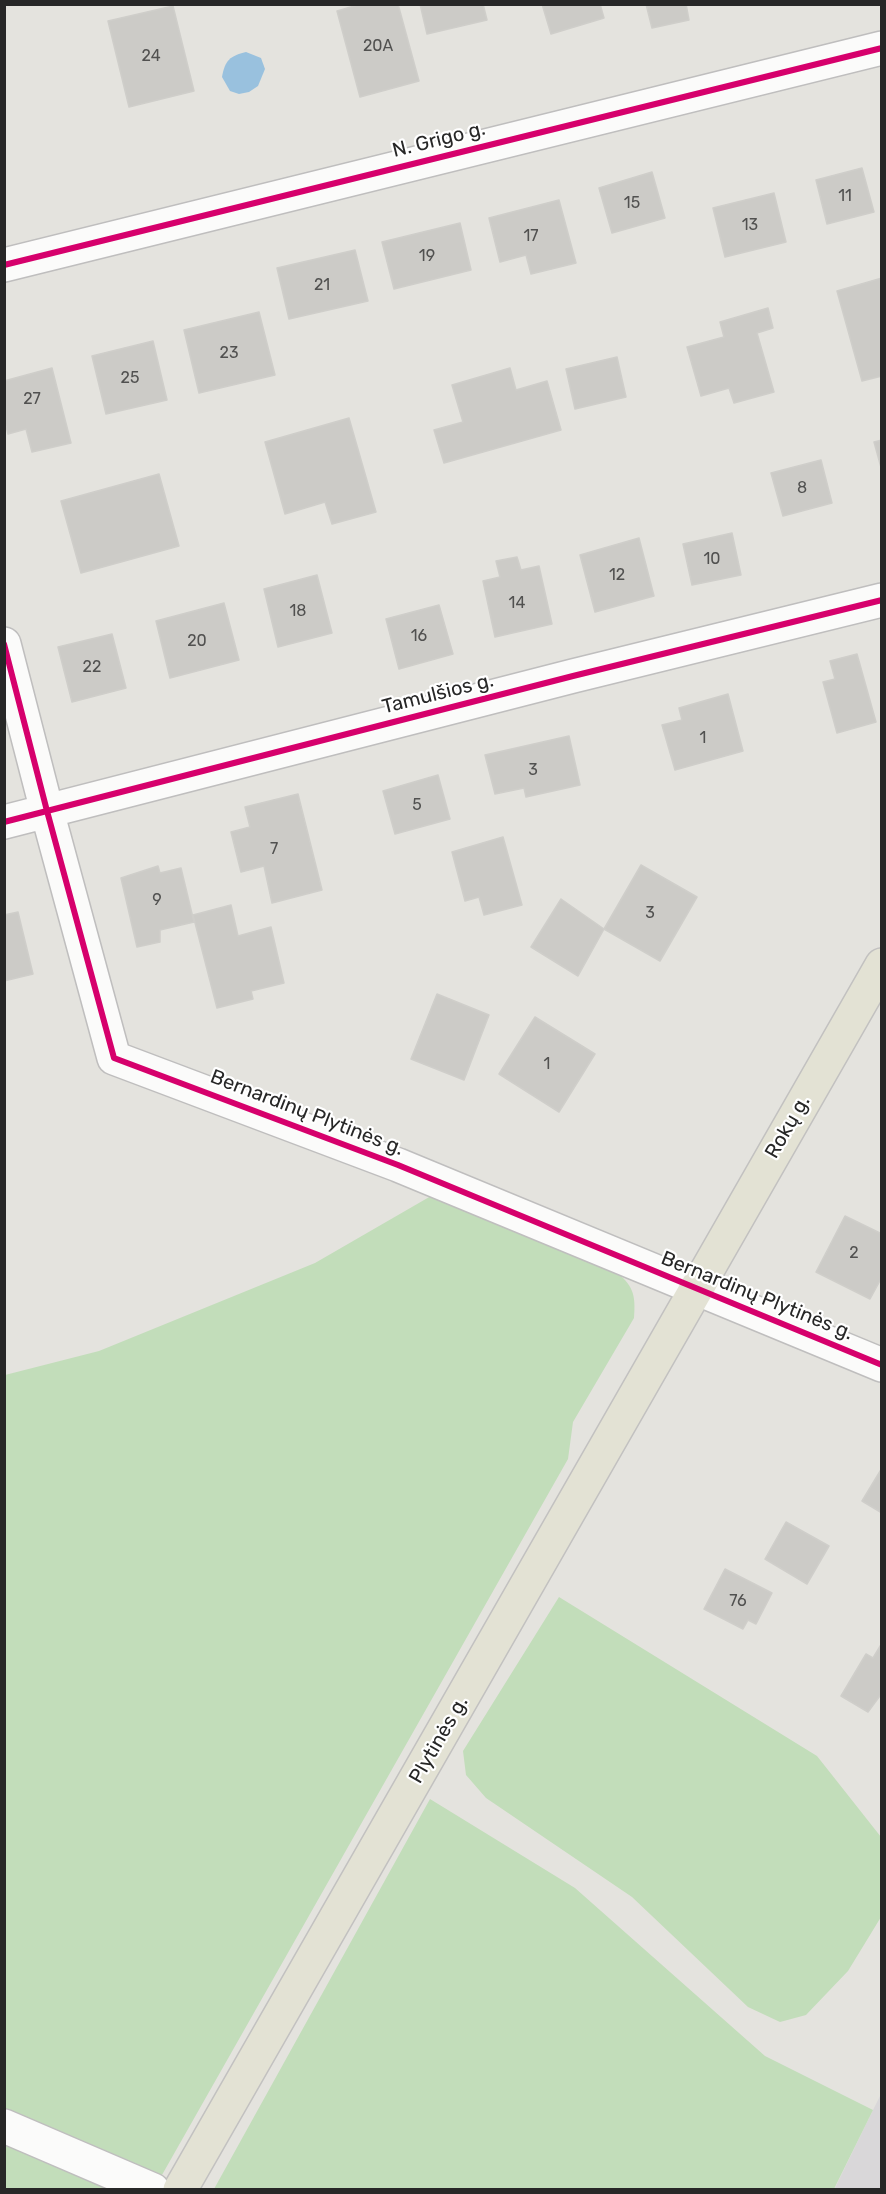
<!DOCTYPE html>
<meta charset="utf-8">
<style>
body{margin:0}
#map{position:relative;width:886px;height:2194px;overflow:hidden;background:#e4e3de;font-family:Rubik,sans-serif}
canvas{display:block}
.frame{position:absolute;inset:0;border:6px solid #272727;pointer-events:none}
</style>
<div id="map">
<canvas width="886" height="2194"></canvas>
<div class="frame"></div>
</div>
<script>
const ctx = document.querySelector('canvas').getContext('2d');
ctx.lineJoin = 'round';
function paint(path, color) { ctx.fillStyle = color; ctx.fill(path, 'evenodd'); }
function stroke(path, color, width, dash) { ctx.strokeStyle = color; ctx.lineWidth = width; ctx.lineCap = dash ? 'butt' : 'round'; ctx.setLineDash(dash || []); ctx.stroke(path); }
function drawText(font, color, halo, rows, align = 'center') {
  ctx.font = font + ' Rubik,sans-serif'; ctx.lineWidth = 4.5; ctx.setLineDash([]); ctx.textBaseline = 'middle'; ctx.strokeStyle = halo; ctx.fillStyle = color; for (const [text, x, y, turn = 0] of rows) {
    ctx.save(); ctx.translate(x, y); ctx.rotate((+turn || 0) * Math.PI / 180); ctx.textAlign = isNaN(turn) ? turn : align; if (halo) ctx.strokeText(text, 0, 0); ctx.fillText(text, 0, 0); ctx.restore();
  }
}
paint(new Path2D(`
 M 881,2094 L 881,2189 L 834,2190 L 873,2110 Z`), '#d9d7d9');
paint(new Path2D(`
 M 431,1196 L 614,1270 C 633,1285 636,1294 634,1318 L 573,1422 L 568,1459 L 154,2189 L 5,2190 L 5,1375 L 99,1351 L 315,1263 Z
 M 559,1597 L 817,1756 L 881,1837 L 881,1917 L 848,1971 L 806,2015 L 780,2022 L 748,2007 L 632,1897 L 486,1798 L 466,1775 L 463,1751 Z
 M 430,1799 L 575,1888 L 765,2056 L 873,2110 L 834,2189 L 214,2189 Z`), '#c2ddba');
paint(new Path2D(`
 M 246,52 L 261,58 L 265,69 L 258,86 L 249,92 L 239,94 L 230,91 L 222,77 C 225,60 230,56 246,52 Z`), '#99c1de');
const building = new Path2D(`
 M 361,4 L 398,4 L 419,81 L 360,97 L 337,11 Z
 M 420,4 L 483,4 L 487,20 L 427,34 Z
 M 542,4 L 600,4 L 604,18 L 551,34 Z
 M 646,4 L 686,4 L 689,20 L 652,28 Z
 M 173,6 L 194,91 L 129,107 L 108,21 Z
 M 862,168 L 874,212 L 827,224 L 816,180 Z
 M 652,172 L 665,218 L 612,233 L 599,188 Z
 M 774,193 L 786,242 L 725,257 L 713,208 Z
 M 559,200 L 576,263 L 531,274 L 526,255 L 500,262 L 489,218 Z
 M 460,223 L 471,270 L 394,289 L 382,242 Z
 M 355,250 L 368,301 L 289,319 L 277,268 Z
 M 882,278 L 882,376 L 862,381 L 837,291 Z
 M 768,308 L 773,328 L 757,333 L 774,392 L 734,403 L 729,388 L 701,396 L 687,347 L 724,337 L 720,322 Z
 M 259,312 L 275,375 L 199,393 L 184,330 Z
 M 153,341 L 167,400 L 106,414 L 92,356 Z
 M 617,357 L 626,397 L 575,409 L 566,369 Z
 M 52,368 L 71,443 L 32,452 L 26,429 L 8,434 L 4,418 L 4,381 Z
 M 510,368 L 516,390 L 547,381 L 561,430 L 444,463 L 434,430 L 463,422 L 452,385 Z
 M 349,418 L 376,512 L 332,524 L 325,502 L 285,514 L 265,442 Z
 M 882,440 L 882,471 L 874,442 Z
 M 821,460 L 832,503 L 783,516 L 771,473 Z
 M 159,474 L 179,546 L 81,573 L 61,501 Z
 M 732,533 L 741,575 L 692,585 L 683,544 Z
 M 639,538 L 654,596 L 595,612 L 580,555 Z
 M 517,557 L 521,570 L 539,566 L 552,624 L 495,637 L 483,581 L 500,577 L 496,561 Z
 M 317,575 L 332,633 L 278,647 L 264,589 Z
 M 224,603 L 239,660 L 170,678 L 156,621 Z
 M 439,605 L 453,654 L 399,669 L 386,619 Z
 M 112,634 L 126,688 L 72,702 L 58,647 Z
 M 857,654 L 876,722 L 837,733 L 823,682 L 835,679 L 830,661 Z
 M 728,694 L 743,751 L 675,770 L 662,725 L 682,720 L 679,708 Z
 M 569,736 L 580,785 L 526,797 L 524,788 L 495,794 L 485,755 Z
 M 438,775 L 450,819 L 395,834 L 383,791 Z
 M 298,794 L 322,890 L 272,903 L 264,866 L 241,872 L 231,832 L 250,827 L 245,807 Z
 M 503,837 L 522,905 L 484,915 L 479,897 L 465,901 L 452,852 Z
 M 641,865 L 697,897 L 660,961 L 604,929 Z
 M 158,866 L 160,873 L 181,868 L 194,922 L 160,930 L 160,942 L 137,947 L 121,878 Z
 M 561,899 L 604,929 L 578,976 L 531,947 Z
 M 231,905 L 238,936 L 271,927 L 284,983 L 251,991 L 253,999 L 217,1008 L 193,915 Z
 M 18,912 L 33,974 L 4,981 L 4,915 Z
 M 437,994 L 489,1015 L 464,1080 L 411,1059 Z
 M 535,1017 L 595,1054 L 559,1112 L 499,1074 Z
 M 845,1216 L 882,1234 L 882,1277 L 870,1299 L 816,1272 Z
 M 882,1468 L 882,1513 L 862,1501 Z
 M 786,1522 L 829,1546 L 807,1584 L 765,1559 Z
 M 725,1569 L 772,1593 L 756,1624 L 748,1620 L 743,1629 L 704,1609 Z
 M 882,1643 L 882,1693 L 868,1712 L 841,1696 L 866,1654 L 873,1658 Z`);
paint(building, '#cccbc7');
stroke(building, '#cfceca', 1.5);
const street = new Path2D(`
 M 4,265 L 882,48
 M 4,644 L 47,811 L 114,1058 L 398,1165 L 882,1365
 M 4,822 L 573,676 L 882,600
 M 4,2126 L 153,2190`);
const primary = new Path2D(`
 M 180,2190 L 882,965`);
stroke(street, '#bfbebe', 36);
stroke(primary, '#c2c1c0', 36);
stroke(street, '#fbfbfa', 33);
stroke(primary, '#e3e2d4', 33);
stroke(new Path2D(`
 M 4,265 L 882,48
 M 4,644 L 47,811 L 114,1058 L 398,1165 L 882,1365
 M 4,822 L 573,676 L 882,600`), '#d6006c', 6);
drawText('16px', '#515150', null, [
 ["20A",378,46],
 ["24",151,56],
 ["11",845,196],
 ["15",632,203],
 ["13",750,225],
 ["17",531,236],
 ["19",427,256],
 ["21",322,285],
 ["23",229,353],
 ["25",130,378],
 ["27",32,399],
 ["8",802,488],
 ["10",712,559],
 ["12",617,575],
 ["14",517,603],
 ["18",298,611],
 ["16",419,636],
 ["20",197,641],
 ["22",92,667],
 ["1",703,738],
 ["3",533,770],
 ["5",417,805],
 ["7",274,849],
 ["9",157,900],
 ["3",650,913],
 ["1",547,1064],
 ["2",854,1253],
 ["76",738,1601]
]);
drawText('20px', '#272727', '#fff', [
 ["N. Grigo g.",439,140,-14],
 ["Tamulšios g.",438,694,-14],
 ["Bernardinų Plytinės g.",307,1113,21],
 ["Rokų g.",788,1127,-60],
 ["Bernardinų Plytinės g.",757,1296,22],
 ["Plytinės g.",439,1740,-60]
]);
</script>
